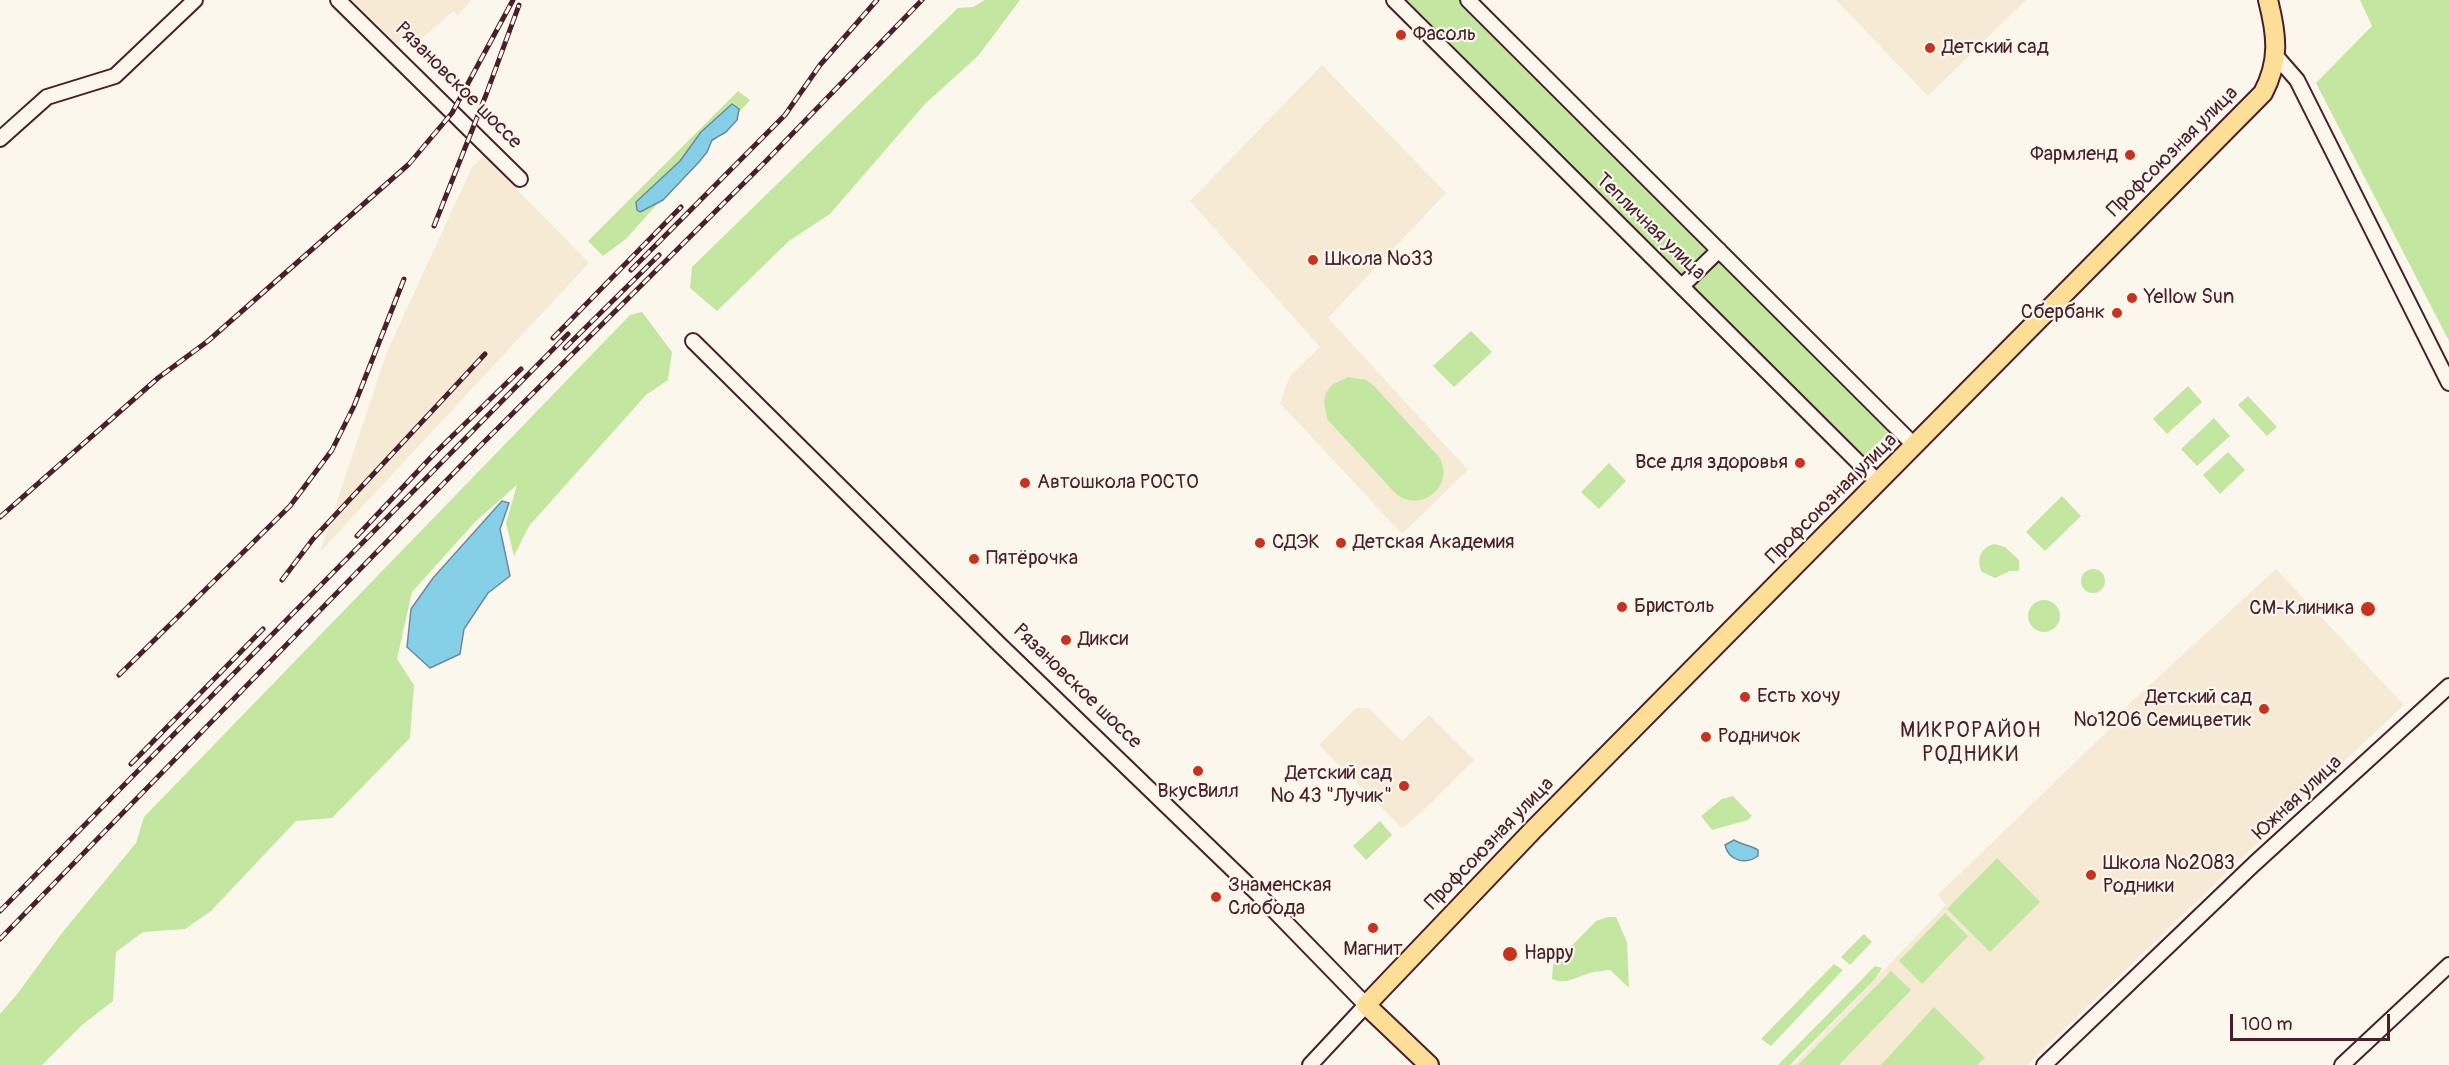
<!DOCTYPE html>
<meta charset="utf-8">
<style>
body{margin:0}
#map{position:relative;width:2449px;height:1065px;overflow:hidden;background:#fbf7ec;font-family:Pangolin,sans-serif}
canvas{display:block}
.scale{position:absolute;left:2230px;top:1014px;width:160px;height:27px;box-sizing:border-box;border:3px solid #4a1f2b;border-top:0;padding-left:8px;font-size:18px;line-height:21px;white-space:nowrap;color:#4a1f2b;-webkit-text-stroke:4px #fbf7ec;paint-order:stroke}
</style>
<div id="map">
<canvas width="2449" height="1065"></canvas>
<div class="scale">100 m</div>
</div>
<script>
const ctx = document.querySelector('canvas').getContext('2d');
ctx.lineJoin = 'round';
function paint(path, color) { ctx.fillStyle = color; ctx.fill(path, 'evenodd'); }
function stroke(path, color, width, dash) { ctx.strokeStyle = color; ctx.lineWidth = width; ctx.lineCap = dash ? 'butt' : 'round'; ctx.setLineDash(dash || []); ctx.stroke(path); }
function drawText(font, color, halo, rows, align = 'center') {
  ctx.font = font + ' Pangolin,sans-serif'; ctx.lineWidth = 4.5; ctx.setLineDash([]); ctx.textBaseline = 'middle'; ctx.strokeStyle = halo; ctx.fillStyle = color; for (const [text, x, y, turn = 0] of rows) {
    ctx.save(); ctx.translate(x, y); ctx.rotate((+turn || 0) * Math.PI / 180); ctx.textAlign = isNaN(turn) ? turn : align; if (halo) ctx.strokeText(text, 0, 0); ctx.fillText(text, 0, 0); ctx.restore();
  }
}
paint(new Path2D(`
 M 352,0 L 471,0 L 458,16 L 453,11 L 418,42 L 410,35 L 396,44 Z
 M 1836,0 L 2026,0 L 1928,96 Z
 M 1322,65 L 1446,193 L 1328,318 L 1468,470 L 1402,534 L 1280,403 L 1290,376 L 1320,347 L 1190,201 Z
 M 484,156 L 589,263 L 320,552 L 387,352 L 472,167 Z
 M 2276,569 L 2404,705 L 2251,849 L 2027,1065 L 1793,1065 L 1946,905 L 1938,895 L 2122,717 L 2128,705 Z
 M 1356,708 L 1369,708 L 1402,741 L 1429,715 L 1474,760 L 1422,812 L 1402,828 L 1319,745 Z`), '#f6ead5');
paint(new Path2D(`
 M 985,0 L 1020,0 L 978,56 L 925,104 L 830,214 L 789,241 L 717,311 L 690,288 L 692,267 L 958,8 L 973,7 Z
 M 1400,0 L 1459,0 L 1707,249 L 1682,274 Z
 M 2360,0 L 2449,0 L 2449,341 L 2316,83 L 2372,26 Z
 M 738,91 L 750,100 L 626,239 L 603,256 L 588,241 Z
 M 1718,261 L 1889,432 L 1865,456 L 1693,287 Z
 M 642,312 L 672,352 L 668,380 L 646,395 L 529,526 L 514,556 L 506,523 L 517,485 L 476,521 L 412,592 L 397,659 L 414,685 L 410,738 L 332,818 L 296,821 L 211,911 L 185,929 L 143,932 L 116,952 L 113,1001 L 82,1025 L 42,1065 L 0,1065 L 0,1014 L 18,993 L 62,933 L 136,843 L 144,817 L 630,315 Z
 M 1471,331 L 1492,352 L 1454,387 L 1433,366 Z
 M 1348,377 L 1366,380 L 1374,386 L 1439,457 C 1456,485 1422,513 1397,495 L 1327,419 L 1324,402 L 1326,393 L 1332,385 Z
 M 2188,386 L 2202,402 L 2167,434 L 2153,419 Z
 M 2248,396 L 2277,427 L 2267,436 L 2238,405 Z
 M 2214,418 L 2230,436 L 2197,466 L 2181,449 Z
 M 2228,452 L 2245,470 L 2220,494 L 2203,475 Z
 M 1609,463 L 1626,481 L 1599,509 L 1581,492 Z
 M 2062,496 L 2081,516 L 2045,551 L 2026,532 Z
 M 1994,544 L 2005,547 L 2019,560 L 2019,571 L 2010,571 L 1995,578 L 1982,572 C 1976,559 1980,548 1994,544 Z
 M2081 581a12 12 0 1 1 24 0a12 12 0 1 1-24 0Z
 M2028 616a16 16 0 1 1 32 0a16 16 0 1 1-32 0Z
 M 1733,796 L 1752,816 L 1748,820 L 1712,830 L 1701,816 L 1722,799 Z
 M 1380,821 L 1392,835 L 1366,860 L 1353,846 Z
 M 1997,858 L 2040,902 L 1990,952 L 1947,909 Z
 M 1945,913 L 1968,936 L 1922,984 L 1899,961 Z
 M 1608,917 L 1616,917 L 1627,942 L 1629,988 L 1610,970 C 1603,971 1596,971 1590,973 C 1576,977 1566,985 1552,979 L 1553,965 L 1596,921 Z
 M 1864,934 L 1872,942 L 1850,965 L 1841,957 Z
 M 1834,964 L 1843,970 L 1771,1046 L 1761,1039 Z
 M 1875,966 L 1882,968 L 1876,978 L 1790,1065 L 1778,1065 Z
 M 1891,971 L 1911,990 L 1839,1065 L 1798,1065 Z
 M 1934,1007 L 1985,1058 L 1977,1065 L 1881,1065 Z`), '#c3e7a0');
const water = new Path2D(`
 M 732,104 L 739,109 L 737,120 L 726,132 L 712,140 L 707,152 L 699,162 L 663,200 L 640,212 L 637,210 L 636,202 L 680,161 L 701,132 Z
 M 502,501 L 509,503 L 500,529 L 510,576 L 488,593 L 464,629 L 460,654 L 430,668 L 407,647 L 411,609 L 433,578 Z
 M 1734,840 C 1742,845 1750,845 1758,850 L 1758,856 C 1745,865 1729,861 1725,845 Z`);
paint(water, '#86d0e7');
stroke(water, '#6e899c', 1.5);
const minor = new Path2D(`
 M 338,0 L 520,179
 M 1394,0 L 1879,483
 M 1468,0 L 1915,446
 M 2276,56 L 2297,80 L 2449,383
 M 0,139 L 47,97 L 115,76 L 195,0
 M 1682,286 L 1719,250
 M 693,341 L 1000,645 L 1259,895 L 1366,1005 L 1310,1065
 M 2044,1065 L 2254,864 L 2449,686
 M 2342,1065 L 2449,965`);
const major = new Path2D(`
 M 1429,1065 L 1366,1005 L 1533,830 L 2263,93 C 2280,61 2277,35 2268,0`);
stroke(minor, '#4a1f2b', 18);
stroke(major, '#4a1f2b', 22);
stroke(minor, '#fbf7ec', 14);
stroke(major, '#fcde96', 18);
const rail = new Path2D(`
 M 434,226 L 486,95 L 519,5
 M 631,270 L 785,115 L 820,65 L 877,0
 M 553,338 L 681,207
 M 565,348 L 659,255
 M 0,517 L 158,378 L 208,341 L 409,164 L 452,113 L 513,0
 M 357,536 L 435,453 L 521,369
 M 282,580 L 313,539 L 485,354
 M 119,675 L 290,506 L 332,450 L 354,406 L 404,279
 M 131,764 L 263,629
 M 0,911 L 568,334
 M 0,939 L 478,448 L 766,161 L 922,0`);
stroke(rail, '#4a1f2b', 5);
stroke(rail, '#fbf7ec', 3, [9]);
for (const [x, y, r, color] of [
 [1401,35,6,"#c8321e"],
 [1930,48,6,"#c8321e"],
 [2130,155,6,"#c8321e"],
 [1313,260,6,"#c8321e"],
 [2132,298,6,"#c8321e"],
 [2117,313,6,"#c8321e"],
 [1800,463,6,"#c8321e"],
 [1025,483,6,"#c8321e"],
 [1260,543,6,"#c8321e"],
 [1341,543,6,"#c8321e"],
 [974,559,6,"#c8321e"],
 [1622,607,6,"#c8321e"],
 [2368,609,8,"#c8321e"],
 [1066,640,6,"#c8321e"],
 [1745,697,6,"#c8321e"],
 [2264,709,6,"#c8321e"],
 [1706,737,6,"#c8321e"],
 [1198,771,6,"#c8321e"],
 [1404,786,6,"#c8321e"],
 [2091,875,6,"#c8321e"],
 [1216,897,6,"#c8321e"],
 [1373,928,6,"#c8321e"],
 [1510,954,8,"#c8321e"]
]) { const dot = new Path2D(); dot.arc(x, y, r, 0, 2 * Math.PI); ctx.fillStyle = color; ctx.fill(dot); stroke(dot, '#fbf7ec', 2); }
drawText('20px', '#4a1f2b', '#fbf7ec', [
 ["Фасоль",1413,35],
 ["Детский сад",1942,48],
 ["Фармленд",2118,155,"right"],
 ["Школа №33",1325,260],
 ["Yellow Sun",2144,298],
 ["Сбербанк",2105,313,"right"],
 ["Все для здоровья",1788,463,"right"],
 ["Автошкола РОСТО",1037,483],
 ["СДЭК",1272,543],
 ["Детская Академия",1353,543],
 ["Пятёрочка",986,559],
 ["Бристоль",1634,607],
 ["СМ-Клиника",2354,609,"right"],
 ["Дикси",1078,640],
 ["Есть хочу",1757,697],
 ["Детский сад",2252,698,"right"],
 ["№1206 Семицветик",2252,721,"right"],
 ["Родничок",1718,737],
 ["Детский сад",1392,774,"right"],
 ["№ 43 \"Лучик\"",1392,797,"right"],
 ["ВкусВилл",1198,792,"center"],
 ["Школа №2083",2103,864],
 ["Родники",2103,887],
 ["Знаменская",1228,886],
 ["Слобода",1228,909],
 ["Магнит",1373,950,"center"],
 ["Happy",1524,954]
], 'left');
drawText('20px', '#4a1f2b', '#fbf7ec', [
 ["Рязановское шоссе",458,86,45],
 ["Профсоюзная улица",2173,152,-45],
 ["Тепличная улица",1650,227,44],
 ["Профсоюзная улица",1832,499,-45],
 ["Рязановское шоссе",1077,687,44],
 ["Южная улица",2298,798,-43],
 ["Профсоюзная улица",1490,844,-46]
]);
ctx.letterSpacing = '1.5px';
drawText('21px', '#4a1f2b', '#fbf7ec', [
 ["МИКРОРАЙОН",1971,732],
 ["РОДНИКИ",1971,756]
]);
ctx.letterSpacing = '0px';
</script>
